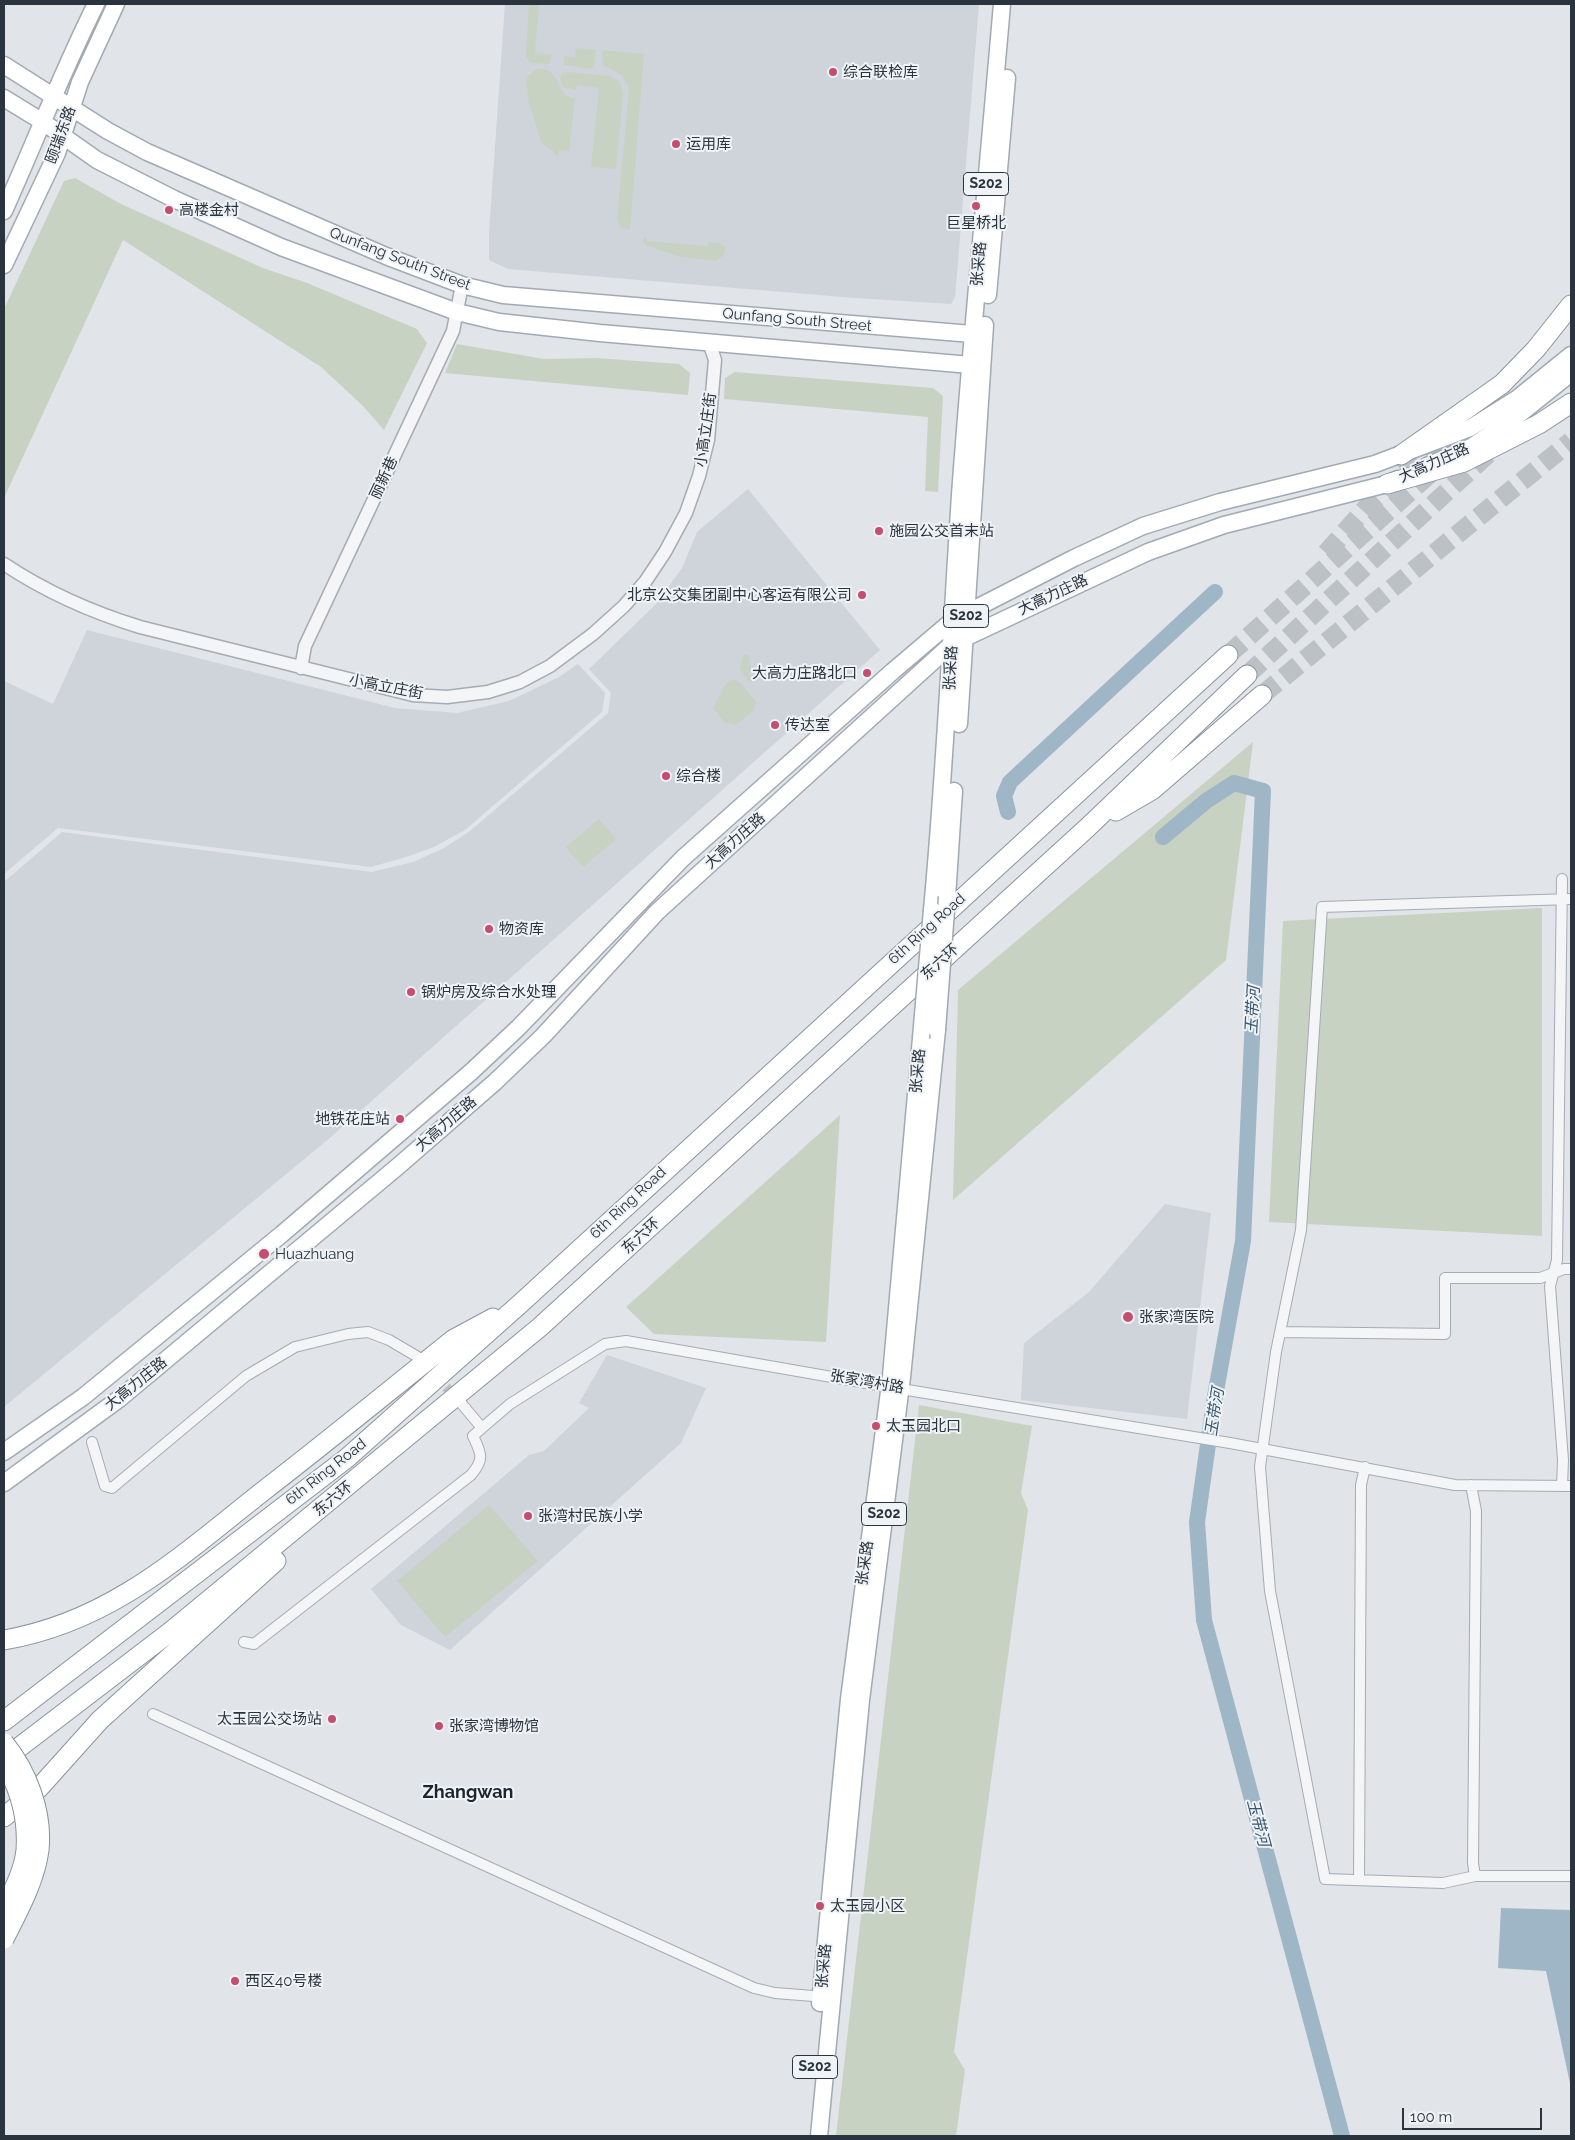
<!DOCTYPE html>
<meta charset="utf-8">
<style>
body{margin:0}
#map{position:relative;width:1575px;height:2140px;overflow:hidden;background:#e1e4e8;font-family:Raleway,sans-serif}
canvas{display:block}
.frame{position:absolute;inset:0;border:5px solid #2a343f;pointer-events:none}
.scale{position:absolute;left:1402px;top:2108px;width:140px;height:22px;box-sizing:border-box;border:2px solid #2a343f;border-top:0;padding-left:6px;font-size:15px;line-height:18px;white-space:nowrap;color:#2a343f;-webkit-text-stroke:4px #f0f3f6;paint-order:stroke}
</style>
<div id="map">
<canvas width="1575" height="2140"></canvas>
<div class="frame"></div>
<div class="scale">100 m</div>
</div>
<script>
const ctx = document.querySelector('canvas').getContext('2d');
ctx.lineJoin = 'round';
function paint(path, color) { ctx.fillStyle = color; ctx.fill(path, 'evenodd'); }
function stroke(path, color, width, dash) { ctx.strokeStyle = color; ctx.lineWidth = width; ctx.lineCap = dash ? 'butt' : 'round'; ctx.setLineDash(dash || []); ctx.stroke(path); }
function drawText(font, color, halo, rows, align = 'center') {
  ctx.font = font + ' Raleway,"Noto Sans SC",sans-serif'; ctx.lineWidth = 4; ctx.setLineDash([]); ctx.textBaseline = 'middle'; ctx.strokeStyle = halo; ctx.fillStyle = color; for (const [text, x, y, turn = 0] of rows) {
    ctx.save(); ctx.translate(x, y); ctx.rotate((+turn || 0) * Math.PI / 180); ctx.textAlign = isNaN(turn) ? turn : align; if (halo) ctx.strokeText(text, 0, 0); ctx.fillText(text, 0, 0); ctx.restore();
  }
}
paint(new Path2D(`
 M 505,4 L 979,4 L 955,298 L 951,304 L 855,298 L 508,269 L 489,260 L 489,232 Z
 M 748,489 L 880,650 L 331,1137 L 4,1407 L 4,882 L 62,832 L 372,872 L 413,862 L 444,848 L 470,831 L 608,713 L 611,693 L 589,669 L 656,604 L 682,568 L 697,532 Z
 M 87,630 L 395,708 L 457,713 L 509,701 L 559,677 L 578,664 L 605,693 L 602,712 L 465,830 L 434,847 L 406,857 L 371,867 L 58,828 L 4,874 L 4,681 L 53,704 Z
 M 1165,1204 L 1211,1213 L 1187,1419 L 1021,1400 L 1024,1343 L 1089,1292 Z
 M 607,1355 L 706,1388 L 681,1443 L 450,1650 L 401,1625 L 371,1589 L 529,1455 L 544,1451 L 589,1408 L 579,1403 Z`), '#cfd4da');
paint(new Path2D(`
 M 529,4 L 539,4 L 535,53 L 552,55 L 549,64 L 531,63 L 526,57 Z
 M 576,48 L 596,50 L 594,67 L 588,69 L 564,65 L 564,56 L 575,57 Z
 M 602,50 L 644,54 L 630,230 L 621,228 L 617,220 L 629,88 L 622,75 L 603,65 Z
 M 536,69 C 555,67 556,82 565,95 L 575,99 L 569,151 L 559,150 L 558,156 L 541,142 L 529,103 L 526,78 Z
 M 569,72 L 610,76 L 620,82 L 623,95 L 616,169 L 591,167 L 599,88 L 577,85 L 576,90 L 563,87 L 560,77 L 563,73 Z
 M 75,178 L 121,204 L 263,268 L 307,283 L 417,329 L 427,343 L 384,430 L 362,405 L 321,367 L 123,240 L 4,498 L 4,309 L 64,181 Z
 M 644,237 L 646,237 L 646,241 L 707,246 L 708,242 L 719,243 L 725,247 L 725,254 L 716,261 L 681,257 L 647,246 L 643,242 Z
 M 457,344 L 544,359 L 596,358 L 679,364 L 690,373 L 688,395 L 445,373 Z
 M 735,372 L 933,388 L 943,396 L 938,492 L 925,491 L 928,417 L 724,399 L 725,378 Z
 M 746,654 L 749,656 L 751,670 L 748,674 L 754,681 L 750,683 L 740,669 L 744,655 Z
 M 734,679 L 741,683 L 756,702 L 754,710 L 736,725 L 724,722 L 713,708 L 727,682 Z
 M 1253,742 L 1226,960 L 953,1200 L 958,990 Z
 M 599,819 L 616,839 L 583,867 L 566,847 Z
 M 1542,908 L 1542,1236 L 1269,1222 L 1283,921 Z
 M 840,1115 L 826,1342 L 654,1334 L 626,1307 Z
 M 919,1405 L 1032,1426 L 1021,1493 L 1028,1510 L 954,2052 L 965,2070 L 956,2136 L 836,2136 Z
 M 489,1505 L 538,1561 L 445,1637 L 397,1581 Z`), '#c8d2c2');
paint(new Path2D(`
 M 1501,1908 L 1571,1910 L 1571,2088 L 1546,1971 L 1498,1968 Z`), '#9eb6c6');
stroke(new Path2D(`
 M 1008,812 L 1004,796 L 1010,782 L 1215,592
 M 1163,837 L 1206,801 L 1234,783 L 1263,791 L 1243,1241 L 1214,1402 L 1197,1522 L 1204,1620 L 1342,2136`), '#9eb6c6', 16);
stroke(new Path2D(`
 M 436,1376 L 458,1400`), '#bcc1c6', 10, [10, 5]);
stroke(new Path2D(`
 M 1326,553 L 1367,507 L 1440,437
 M 1228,655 L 1490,420
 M 1247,675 L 1489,453
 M 1262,695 L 1571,441`), '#bcc1c6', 19, [19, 9]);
const minor = new Path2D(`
 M 1562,879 L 1557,1260 L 1550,1286 L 1563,1460 L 1562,1486
 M 1571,899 L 1322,907 L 1301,1230 L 1276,1352 L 1260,1467 L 1270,1591 L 1325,1879 L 1443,1883 L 1475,1876 L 1571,1876
 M 1280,1332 L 1445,1334 L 1445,1278 L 1540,1278 L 1564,1269 L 1571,1269
 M 461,1403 L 482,1428 L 510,1404 L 605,1344 L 626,1341 L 889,1387 L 1230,1443 L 1455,1485 L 1571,1486
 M 92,1442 L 105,1486 L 112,1488 L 246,1376 L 295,1347 L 348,1334 L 368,1332 L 389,1340 L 418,1357
 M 1471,1485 L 1476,1511 L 1473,1863 L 1475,1876
 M 244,1642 L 254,1644 L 471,1475 C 485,1459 481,1453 473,1436 L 482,1428
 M 153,1714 L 754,1988 L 775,1993 L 826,1997
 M 1359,1880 L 1361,1485 L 1365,1467`);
const tertiary = new Path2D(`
 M 4,564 C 46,592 91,612 140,627 L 413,695 L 447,697 L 488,692 L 520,682 L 550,666 L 593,634 L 624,606 L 645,582 L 665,552 L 686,513 L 699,476 L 708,440 L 715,360 L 709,342
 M 301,668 L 305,646 L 453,331 L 462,285`);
const primary = new Path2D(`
 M 4,65 L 108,131 L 147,152 L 386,256 L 462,285 L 503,295 L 984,335
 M 4,98 L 43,122 L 97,160 L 174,199 L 281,247 L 457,312 L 499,322 L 600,333 L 982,366
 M 4,211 C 35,142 62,72 96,4
 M 4,265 L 57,153 L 80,82 L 116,4
 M 988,295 L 1007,78
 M 1427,466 L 1473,446 L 1516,417 L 1571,373
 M 959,724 L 985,325
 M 947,897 L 954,791
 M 932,910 C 945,772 951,633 960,495 C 972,331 988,168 1002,4
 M 4,1452 L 83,1397 L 282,1234 L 471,1072 L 518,1028 L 683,858 L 893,671 L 953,620 L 1074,558 L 1143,526 L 1220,502 L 1375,464 L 1470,428 L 1518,398 L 1571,355
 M 4,1483 L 119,1399 L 396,1168 L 495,1082 L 543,1036 L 657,912 L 952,644 L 1148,552 L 1224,525 L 1387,484 L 1398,479
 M 820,2003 L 849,1699 L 891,1376 L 921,1038
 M 819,2136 L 861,1700 L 902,1377 L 937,1030`);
const motorway = new Path2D(`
 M 1401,455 L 1502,384 L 1536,349 L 1571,305
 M 1387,484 L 1464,462 L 1539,424 L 1571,403
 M 1116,811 L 1152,790 L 1262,695
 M 4,1640 C 110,1622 181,1556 262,1492 C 327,1442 390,1390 454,1339 L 493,1318
 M 4,1721 L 347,1458 L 521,1303 L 1228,655
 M 4,1759 L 170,1632 L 540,1327 L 1087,828 L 1247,675
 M 4,1817 L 39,1788 L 100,1720 L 276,1561`);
stroke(minor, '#a6acb2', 12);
stroke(tertiary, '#a6acb2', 15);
stroke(primary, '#a1aab3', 19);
stroke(motorway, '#89949e', 21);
stroke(minor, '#f3f5f7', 10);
stroke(tertiary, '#f3f5f7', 12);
stroke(primary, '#fff', 16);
stroke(motorway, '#fff', 19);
const primaryBridge = new Path2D(`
 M 937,1030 L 947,897
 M 921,1038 L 932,910`);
const motorwayBridge = new Path2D(`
 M 4,1743 C 27,1771 43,1812 39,1850 C 35,1881 18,1911 4,1939
 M 4,1765 C 21,1787 28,1822 26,1850 C 24,1871 13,1891 4,1909`);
stroke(primaryBridge, '#a1aab3', 19, []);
stroke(motorwayBridge, '#89949e', 21, []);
stroke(primaryBridge, '#fff', 16);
stroke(motorwayBridge, '#fff', 19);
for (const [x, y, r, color] of [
 [833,72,5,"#c54e6e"],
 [676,144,5,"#c54e6e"],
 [976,206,5,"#c54e6e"],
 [169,210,5,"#c54e6e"],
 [879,531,5,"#c54e6e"],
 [862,595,5,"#c54e6e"],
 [867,673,5,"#c54e6e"],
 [775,725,5,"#c54e6e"],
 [666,776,5,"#c54e6e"],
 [489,929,5,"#c54e6e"],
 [411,992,5,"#c54e6e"],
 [400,1119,5,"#c54e6e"],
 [264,1254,6,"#c54e6e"],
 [1128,1317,6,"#c54e6e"],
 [876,1426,5,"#c54e6e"],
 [528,1516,5,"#c54e6e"],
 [332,1719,5,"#c54e6e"],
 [439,1726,5,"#c54e6e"],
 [820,1906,5,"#c54e6e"],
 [235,1981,5,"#c54e6e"]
]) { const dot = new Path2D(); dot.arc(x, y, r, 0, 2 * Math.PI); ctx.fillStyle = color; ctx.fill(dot); stroke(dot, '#f0f3f6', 2); }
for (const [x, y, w] of [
 [986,184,45],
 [966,616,45],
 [884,1514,45],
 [815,2067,45]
]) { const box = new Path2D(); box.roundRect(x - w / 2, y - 11.5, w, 23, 4); ctx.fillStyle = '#f0f3f6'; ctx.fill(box); stroke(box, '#2a343f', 1); }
drawText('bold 14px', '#2a343f', null, [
 ["S202",986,184],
 ["S202",966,616],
 ["S202",884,1514],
 ["S202",815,2067]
]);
drawText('15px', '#2a343f', '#f0f3f6', [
 ["综合联检库",843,72],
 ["运用库",686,144],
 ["高楼金村",179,210],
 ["巨星桥北",976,223,"center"],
 ["施园公交首末站",889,531],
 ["北京公交集团副中心客运有限公司",852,595,"right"],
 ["大高力庄路北口",857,673,"right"],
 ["传达室",785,725],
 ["综合楼",676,776],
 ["物资库",499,929],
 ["锅炉房及综合水处理",421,992],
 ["地铁花庄站",390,1119,"right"],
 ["Huazhuang",275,1254],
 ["张家湾医院",1139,1317],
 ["太玉园北口",886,1426],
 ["张湾村民族小学",538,1516],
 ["太玉园公交场站",322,1719,"right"],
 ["张家湾博物馆",449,1726],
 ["太玉园小区",830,1906],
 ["西区40号楼",245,1981]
], 'left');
drawText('15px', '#2a343f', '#f0f3f6', [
 ["颐瑞东路",61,135,-70],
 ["Qunfang South Street",400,259,21],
 ["张采路",979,264,-85],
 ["Qunfang South Street",797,320,5],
 ["小高立庄街",706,430,-82],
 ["大高力庄路",1434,463,-24],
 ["丽新巷",384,478,-65],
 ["大高力庄路",1053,595,-25],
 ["张采路",951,668,-87],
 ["小高立庄街",386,687,11],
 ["大高力庄路",735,841,-42],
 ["6th Ring Road",927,929,-42],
 ["东六环",940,962,-42],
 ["张采路",918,1071,-85],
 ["大高力庄路",446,1124,-41],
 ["6th Ring Road",628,1203,-43],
 ["东六环",641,1236,-42],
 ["张家湾村路",867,1382,10],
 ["大高力庄路",136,1384,-39],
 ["6th Ring Road",326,1472,-38],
 ["东六环",333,1499,-39],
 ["张采路",865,1563,-82],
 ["张采路",824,1966,-85]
]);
drawText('italic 16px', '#375770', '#f0f3f6', [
 ["玉带河",1253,1010,-87],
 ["玉带河",1215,1412,-81],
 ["玉带河",1258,1823,75]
]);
drawText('bold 18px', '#1c2530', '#f0f3f6', [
 ["Zhangwan",468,1793]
]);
</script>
